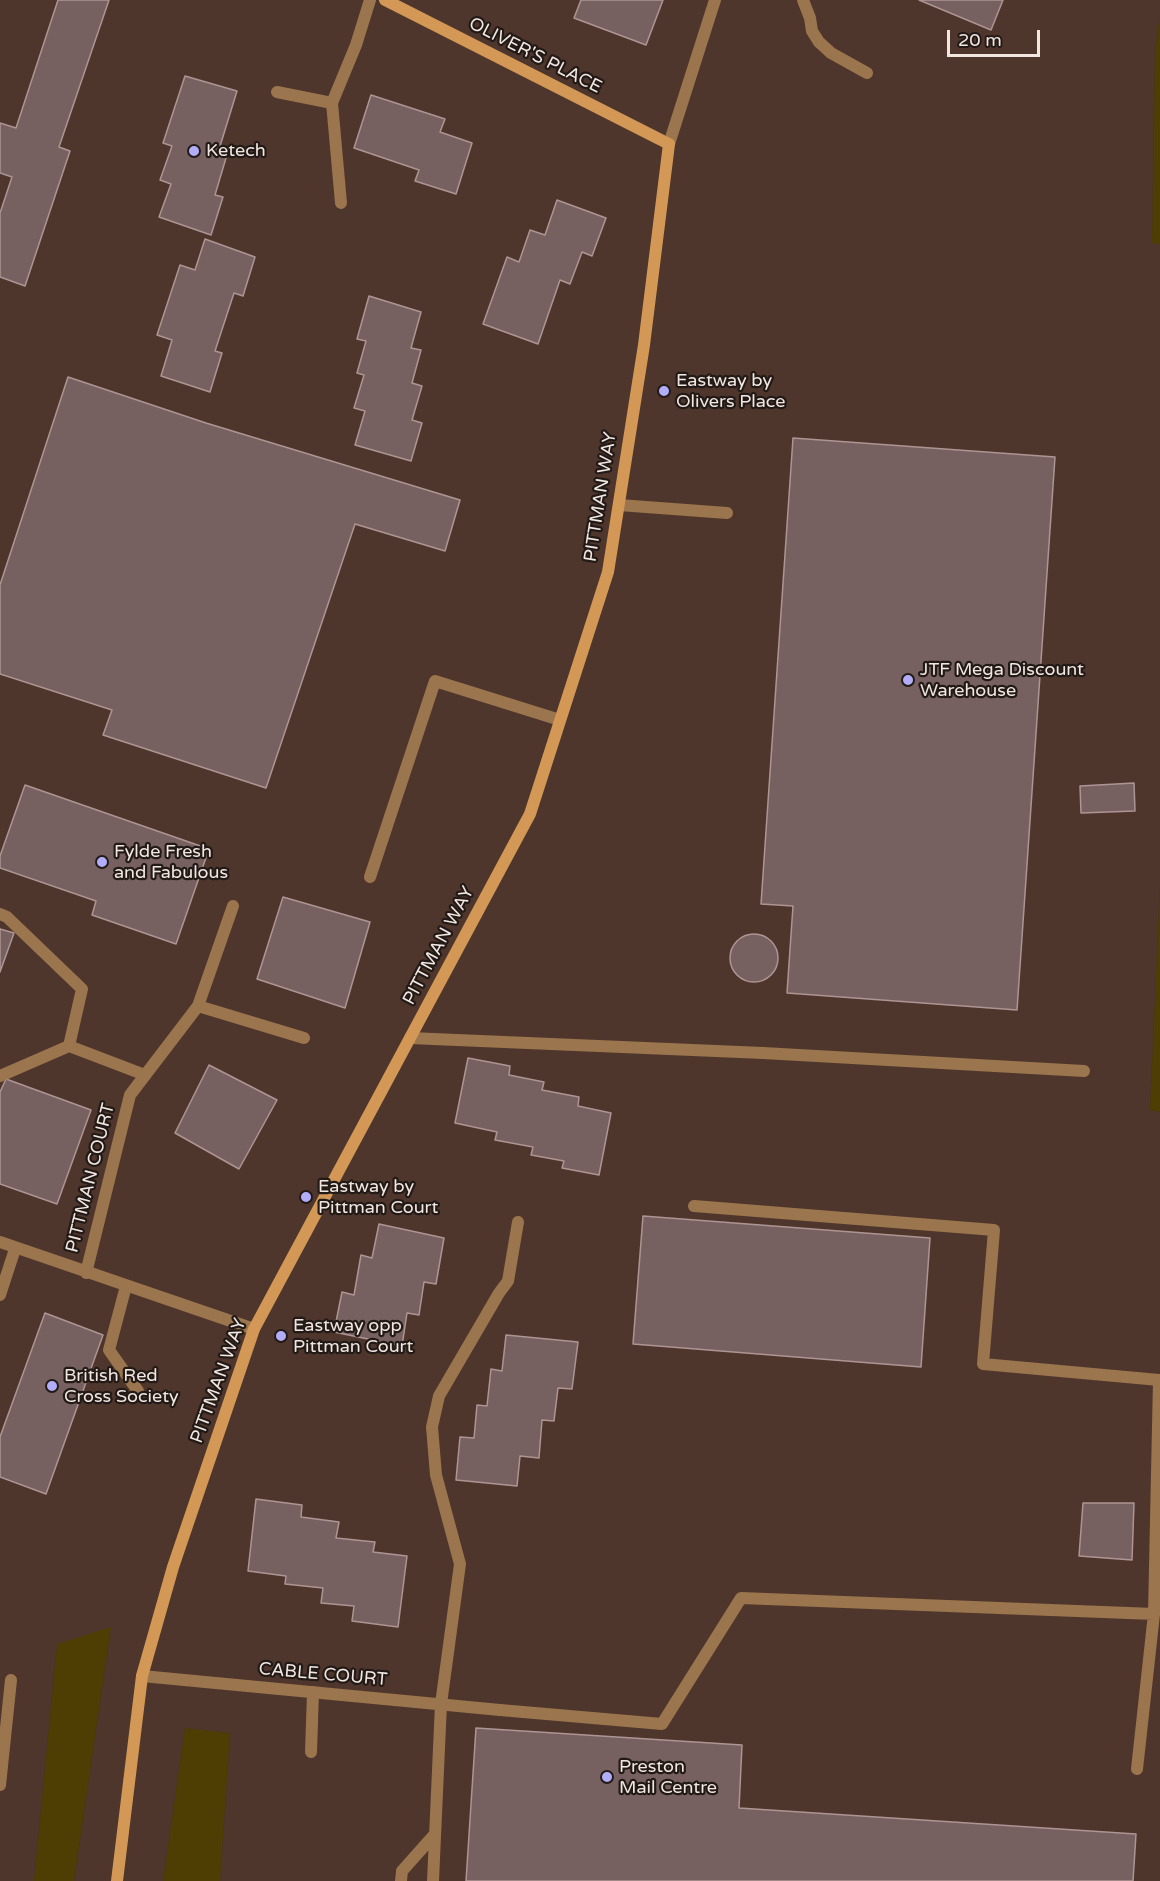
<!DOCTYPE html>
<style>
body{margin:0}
#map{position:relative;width:1160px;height:1881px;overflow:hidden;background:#412f28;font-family:"Varela Round",sans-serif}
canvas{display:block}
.scale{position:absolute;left:947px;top:30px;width:93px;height:27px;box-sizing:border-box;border:3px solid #f2e6e1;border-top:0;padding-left:8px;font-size:18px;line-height:21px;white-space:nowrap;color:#f2e6e1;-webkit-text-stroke:4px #221a16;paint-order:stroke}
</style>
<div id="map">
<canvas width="1160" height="1881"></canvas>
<div class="scale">20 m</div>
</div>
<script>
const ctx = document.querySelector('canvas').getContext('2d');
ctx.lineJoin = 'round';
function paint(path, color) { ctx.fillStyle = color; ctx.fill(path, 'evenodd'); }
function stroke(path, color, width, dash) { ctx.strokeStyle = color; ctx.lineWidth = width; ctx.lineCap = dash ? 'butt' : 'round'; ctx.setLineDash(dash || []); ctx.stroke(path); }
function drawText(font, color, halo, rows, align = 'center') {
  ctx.font = font + ' "Varela Round",sans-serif'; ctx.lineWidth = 4.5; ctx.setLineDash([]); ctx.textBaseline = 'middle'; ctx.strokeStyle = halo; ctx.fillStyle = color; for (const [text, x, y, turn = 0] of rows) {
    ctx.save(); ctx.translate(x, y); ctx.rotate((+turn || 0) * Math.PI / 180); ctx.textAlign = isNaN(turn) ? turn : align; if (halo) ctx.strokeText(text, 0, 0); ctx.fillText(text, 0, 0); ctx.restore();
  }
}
paint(new Path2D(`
 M 0,0 L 1160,0 L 1160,15 L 1155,50 L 1152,242 L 1160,244 L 1160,885 L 1150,1110 L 1160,1112 L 1160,1881 L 220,1881 L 230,1733 L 185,1728 L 163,1881 L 74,1881 L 111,1628 L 57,1645 L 34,1881 L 0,1881 Z`), '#4f362c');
paint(new Path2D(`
 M 1160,15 L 1160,244 L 1152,243 L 1155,50 Z
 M 1160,885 L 1160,1112 L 1150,1110 Z
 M 111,1627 L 74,1881 L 34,1881 L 57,1644 Z
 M 185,1728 L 230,1733 L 220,1881 L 163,1881 Z`), '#4e3e04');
const building = new Path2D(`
 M 58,0 L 109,0 L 59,147 L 70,151 L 25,286 L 0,277 L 0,213 L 12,177 L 0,173 L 0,123 L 16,128 Z
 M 581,0 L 663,0 L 646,45 L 574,18 Z
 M 919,0 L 1003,0 L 991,30 Z
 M 185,76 L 237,91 L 217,156 L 226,158 L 215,195 L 223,197 L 211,235 L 159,217 L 171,184 L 160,180 L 172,146 L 163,143 Z
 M 371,95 L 445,119 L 440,132 L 472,143 L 456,194 L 415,181 L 419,170 L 354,148 Z
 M 557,200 L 606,218 L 592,256 L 582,252 L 570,284 L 560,280 L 538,344 L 483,324 L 507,257 L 519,262 L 530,230 L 545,235 Z
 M 205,239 L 255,257 L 243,296 L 234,293 L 215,351 L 222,353 L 210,392 L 161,376 L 172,340 L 157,335 L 180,265 L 195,270 Z
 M 369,296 L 421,312 L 411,348 L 421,350 L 412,383 L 422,386 L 412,420 L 422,423 L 411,461 L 355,445 L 365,411 L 354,408 L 364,375 L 357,373 L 366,341 L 357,339 Z
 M 68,377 L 206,423 L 460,500 L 445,551 L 355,524 L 266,788 L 103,735 L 112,710 L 0,674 L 0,585 Z
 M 793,438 L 1055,457 L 1017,1010 L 787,993 L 793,906 L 761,904 Z
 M 1134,783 L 1135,811 L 1081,813 L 1080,786 Z
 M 25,785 L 209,849 L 176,944 L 92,915 L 96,901 L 0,868 L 0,856 Z
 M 283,897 L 370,922 L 345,1008 L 257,979 Z
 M 0,929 L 14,933 L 0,972 Z
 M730 958a24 24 0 1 1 48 0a24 24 0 1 1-48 0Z
 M 468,1058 L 510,1066 L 509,1075 L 544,1082 L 542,1090 L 579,1097 L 578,1106 L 611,1113 L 599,1175 L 562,1168 L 564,1161 L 531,1155 L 533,1147 L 495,1140 L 497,1132 L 455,1123 Z
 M 209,1065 L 277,1100 L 239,1169 L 175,1133 Z
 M 6,1079 L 91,1110 L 57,1204 L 0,1184 L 0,1092 Z
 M 643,1216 L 930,1238 L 921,1367 L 633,1344 Z
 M 379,1224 L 444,1238 L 436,1284 L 424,1282 L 419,1315 L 407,1313 L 402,1346 L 334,1332 L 342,1292 L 354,1295 L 361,1255 L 372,1258 Z
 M 45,1313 L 103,1335 L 46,1494 L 0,1477 L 0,1437 Z
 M 506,1335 L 578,1342 L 572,1389 L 558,1388 L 554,1421 L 542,1420 L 539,1458 L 520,1456 L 517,1486 L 456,1480 L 460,1437 L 474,1438 L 477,1405 L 487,1406 L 491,1369 L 502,1371 Z
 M 256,1499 L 302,1505 L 301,1517 L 339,1522 L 336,1538 L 375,1542 L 373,1552 L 407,1556 L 398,1627 L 352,1621 L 354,1606 L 321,1603 L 323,1588 L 285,1584 L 286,1576 L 248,1571 Z
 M 1083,1503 L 1134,1503 L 1132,1560 L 1079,1556 Z
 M 476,1728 L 742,1745 L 739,1808 L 1136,1834 L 1133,1881 L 466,1881 Z`);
paint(building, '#776160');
stroke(building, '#ae9594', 1.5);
stroke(new Path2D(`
 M 803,0 L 810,18 L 812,31 L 819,42 L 831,53 L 867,73
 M 277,92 L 332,103
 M 341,203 L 332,103 L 356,45 L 370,0
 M 619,505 L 727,513
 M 370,877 L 435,681 L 560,720
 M 0,914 L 7,917 L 82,989 L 69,1046 L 145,1075
 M 410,1038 L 763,1053 L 1084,1071
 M 0,1076 L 69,1046
 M 126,1286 L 109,1350 L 138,1391
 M 0,1295 L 15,1249
 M 500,1710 L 662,1724 L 741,1598 L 1154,1614 L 1159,1380 L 983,1364 L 994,1230 L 694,1206
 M 311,1752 L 313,1692
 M 1137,1769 L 1154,1614
 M 0,1785 L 11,1680
 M 401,1881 L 402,1871 L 435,1834
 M 433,1881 L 441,1704 L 460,1564 L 436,1475 L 432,1427 L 439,1396 L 499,1293 L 508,1281 L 518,1222`), '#9a754d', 12);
stroke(new Path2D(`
 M 669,144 L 715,0
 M 198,1006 L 304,1038
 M 0,1242 L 254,1329
 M 86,1273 L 130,1095 L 198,1006 L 233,906
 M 142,1676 L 500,1710`), '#9a754d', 12);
stroke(new Path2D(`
 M 117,1881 L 142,1676 L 173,1567 L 254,1329 L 530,814 L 608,572 L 644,345 L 669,144 L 385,0`), '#d39855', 12);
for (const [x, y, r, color] of [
 [194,151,6,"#b2adf9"],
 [664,391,6,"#b2adf9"],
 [908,680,6,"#b2adf9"],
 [102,862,6,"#b2adf9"],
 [306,1197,6,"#b2adf9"],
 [281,1336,6,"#b2adf9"],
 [52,1386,6,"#b2adf9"],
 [607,1777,6,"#b2adf9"]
]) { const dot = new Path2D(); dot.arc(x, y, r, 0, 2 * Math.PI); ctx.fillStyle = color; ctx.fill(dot); stroke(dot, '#221a16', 2); }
drawText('18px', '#f2e6e1', '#221a16', [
 ["OLIVER'S PLACE",535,56,27],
 ["PITTMAN WAY",601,497,-81],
 ["PITTMAN WAY",439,946,-62],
 ["PITTMAN COURT",91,1178,-76],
 ["PITTMAN WAY",219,1381,-70],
 ["CABLE COURT",323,1675,5]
]);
drawText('18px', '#f2e6e1', '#221a16', [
 ["Ketech",206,151],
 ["Eastway by",676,381],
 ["Olivers Place",676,402],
 ["JTF Mega Discount",920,670],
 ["Warehouse",920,691],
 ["Fylde Fresh",114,852],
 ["and Fabulous",114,873],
 ["Eastway by",318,1187],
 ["Pittman Court",318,1208],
 ["Eastway opp",293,1326],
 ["Pittman Court",293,1347],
 ["British Red",64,1376],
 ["Cross Society",64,1397],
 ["Preston",619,1767],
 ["Mail Centre",619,1788]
], 'left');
</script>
